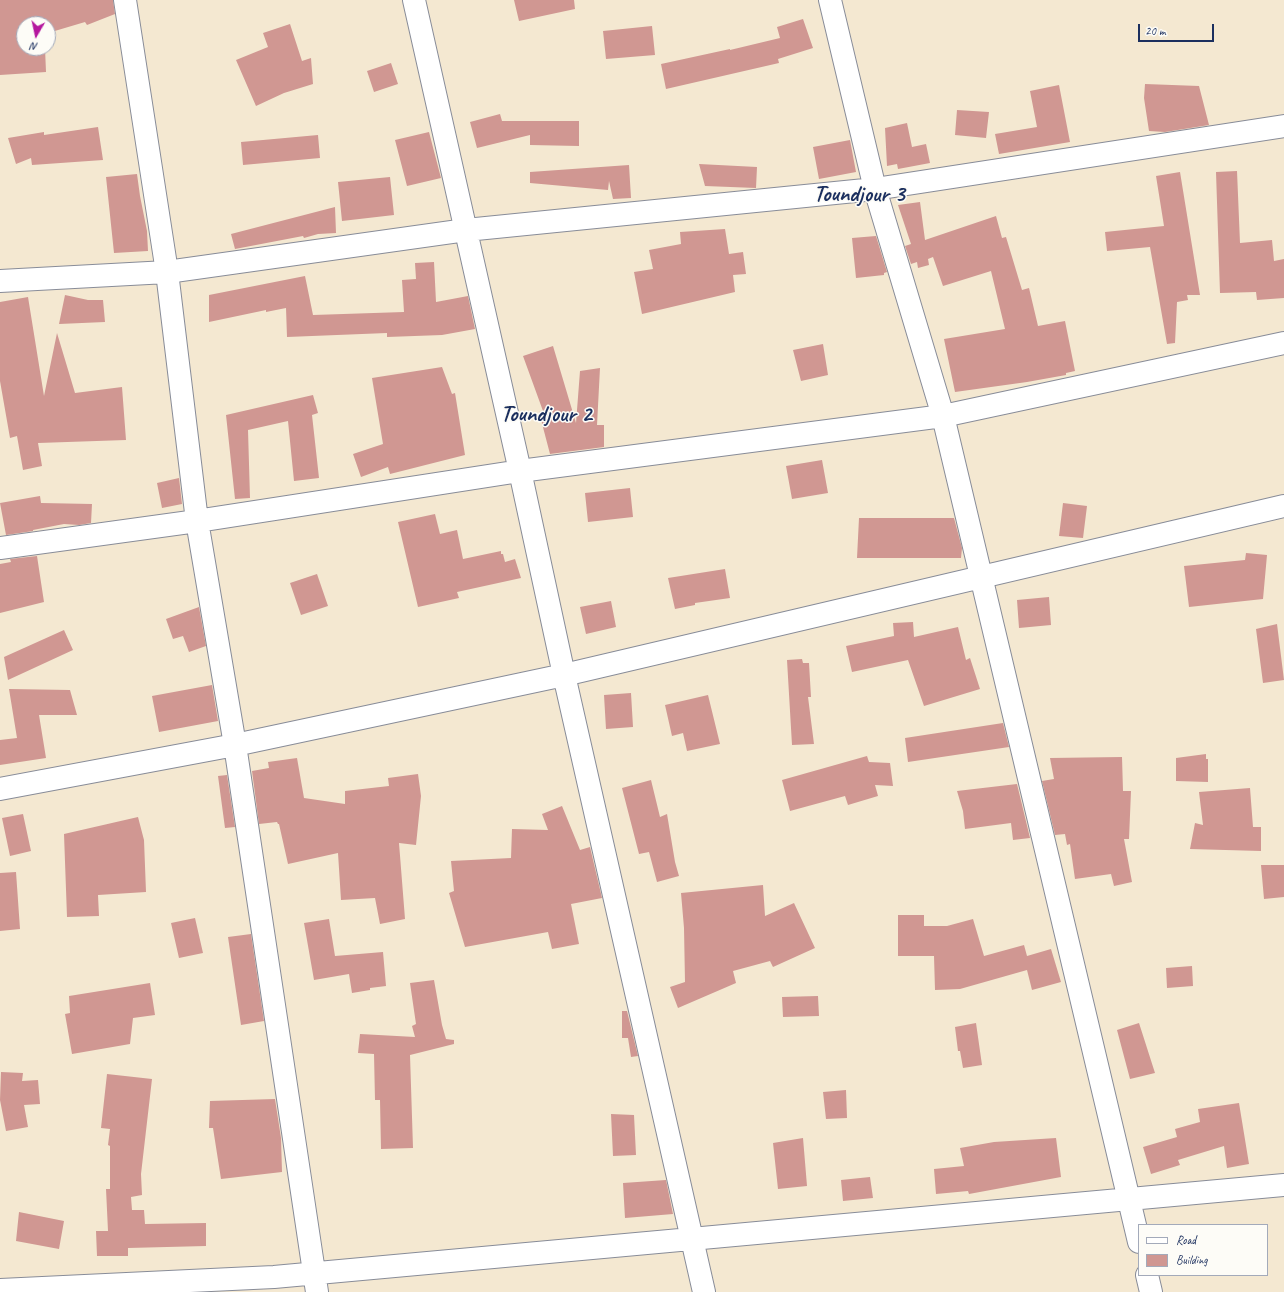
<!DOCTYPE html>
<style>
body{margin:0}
#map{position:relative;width:1284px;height:1292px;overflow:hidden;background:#f4e8d1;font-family:Caveat,sans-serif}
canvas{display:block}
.legend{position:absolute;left:1138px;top:1224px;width:130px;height:52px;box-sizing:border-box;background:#fdfcf7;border:1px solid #a3aaba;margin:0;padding:5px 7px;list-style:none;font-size:12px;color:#1b2f5e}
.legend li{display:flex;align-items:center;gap:8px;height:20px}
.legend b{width:20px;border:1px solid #a3aaba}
.north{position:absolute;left:16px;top:16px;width:40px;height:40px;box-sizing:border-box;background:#fdfcf7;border:1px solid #a3aaba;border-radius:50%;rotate:189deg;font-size:11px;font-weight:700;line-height:16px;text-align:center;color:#1b2f5e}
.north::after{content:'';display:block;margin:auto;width:14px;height:18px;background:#b5179e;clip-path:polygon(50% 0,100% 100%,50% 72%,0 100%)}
.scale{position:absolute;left:1138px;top:24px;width:76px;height:18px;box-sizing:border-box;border:2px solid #1b2f5e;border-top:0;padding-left:5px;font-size:12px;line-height:14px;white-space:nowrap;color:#1b2f5e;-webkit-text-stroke:3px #fdfcf7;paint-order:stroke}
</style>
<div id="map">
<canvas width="1284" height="1292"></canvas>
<ul class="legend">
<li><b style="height:5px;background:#fff"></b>Road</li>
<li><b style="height:11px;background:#d09792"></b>Building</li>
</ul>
<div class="north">N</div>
<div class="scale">20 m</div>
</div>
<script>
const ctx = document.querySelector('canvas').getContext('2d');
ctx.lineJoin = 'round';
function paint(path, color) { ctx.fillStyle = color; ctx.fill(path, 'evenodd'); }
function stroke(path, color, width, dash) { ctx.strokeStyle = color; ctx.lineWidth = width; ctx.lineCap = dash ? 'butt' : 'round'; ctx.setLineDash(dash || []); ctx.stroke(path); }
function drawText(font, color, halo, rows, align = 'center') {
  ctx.font = font + ' Caveat,sans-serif'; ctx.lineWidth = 3; ctx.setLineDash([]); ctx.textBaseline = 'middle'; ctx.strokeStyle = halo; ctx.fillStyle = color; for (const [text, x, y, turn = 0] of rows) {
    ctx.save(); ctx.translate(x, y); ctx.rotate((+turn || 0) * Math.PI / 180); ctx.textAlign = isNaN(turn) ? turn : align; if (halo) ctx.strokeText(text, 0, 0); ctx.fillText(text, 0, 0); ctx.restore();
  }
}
paint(new Path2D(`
 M 0,0 L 113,0 L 115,14 L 87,25 L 85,22 L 48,33 L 48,24 L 24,24 L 24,48 L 45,48 L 46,72 L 0,75 Z
 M 514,0 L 574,0 L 575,9 L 519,21 Z
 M 803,19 L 813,48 L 778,59 L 779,63 L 666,89 L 661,64 L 730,49 L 730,50 L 780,38 L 777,27 Z
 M 290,24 L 302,61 L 311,58 L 313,84 L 284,93 L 256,106 L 236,60 L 268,47 L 263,33 Z
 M 652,26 L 655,55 L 606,59 L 603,31 Z
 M 391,63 L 398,84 L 374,92 L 367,71 Z
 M 1145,84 L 1199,86 L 1209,125 L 1165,132 L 1149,131 L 1144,98 Z
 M 1059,85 L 1070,142 L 999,154 L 995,134 L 1037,127 L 1030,91 Z
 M 957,110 L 989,112 L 986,138 L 955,135 Z
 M 500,114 L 502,121 L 579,121 L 579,146 L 530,145 L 530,135 L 477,148 L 470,122 Z
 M 907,123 L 912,147 L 926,144 L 930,163 L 898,169 L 897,164 L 887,166 L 885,128 Z
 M 98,127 L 103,160 L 32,165 L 31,158 L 16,164 L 8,138 L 44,132 L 44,135 Z
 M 429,132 L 441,178 L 407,186 L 395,140 Z
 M 318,135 L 320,158 L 243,165 L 241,142 Z
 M 850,140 L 856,172 L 819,179 L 813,147 Z
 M 699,164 L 757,167 L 756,188 L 705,186 Z
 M 629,165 L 631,198 L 613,199 L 609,181 L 608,190 L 530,183 L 530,172 Z
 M 1237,171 L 1240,243 L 1272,240 L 1274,261 L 1284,259 L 1284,298 L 1257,300 L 1256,292 L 1220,293 L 1216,172 Z
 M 1180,172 L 1200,295 L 1187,295 L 1188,300 L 1177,302 L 1175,343 L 1167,344 L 1150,247 L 1107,251 L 1105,232 L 1164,226 L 1156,176 Z
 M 137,174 L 140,196 L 147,231 L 148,251 L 114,253 L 106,177 Z
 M 390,177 L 394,215 L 342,221 L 338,182 Z
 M 920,202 L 925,240 L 996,216 L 1002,238 L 1006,237 L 1022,290 L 1029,288 L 1038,326 L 1065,321 L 1075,371 L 1066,373 L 1066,375 L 1027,382 L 955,392 L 944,339 L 1005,329 L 991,271 L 943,286 L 933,257 L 928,259 L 929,265 L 918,268 L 917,262 L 911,264 L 905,246 L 911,244 L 898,205 Z
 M 335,207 L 336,233 L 318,234 L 304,238 L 303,236 L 235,249 L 231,234 Z
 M 725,229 L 729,254 L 743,252 L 746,274 L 733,275 L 735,292 L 642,314 L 634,272 L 653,269 L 649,250 L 681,244 L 680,232 Z
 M 876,236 L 887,272 L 884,273 L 884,275 L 856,278 L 852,238 Z
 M 434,262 L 436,302 L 468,296 L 475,329 L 442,335 L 387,337 L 387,333 L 287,337 L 286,308 L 266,312 L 266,310 L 209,322 L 209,295 L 305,276 L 313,315 L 404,312 L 402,280 L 416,279 L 415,263 Z
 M 65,295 L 88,300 L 103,300 L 105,322 L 59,324 Z
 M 28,297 L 44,396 L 57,333 L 75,393 L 122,387 L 126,440 L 38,443 L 42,466 L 23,470 L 17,436 L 10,438 L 0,381 L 0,302 Z
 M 823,344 L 828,375 L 801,381 L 793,350 Z
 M 553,346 L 576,423 L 580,371 L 600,368 L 597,425 L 604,425 L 604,447 L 550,454 L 539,412 L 543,411 L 523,356 Z
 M 442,367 L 452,394 L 455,393 L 465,455 L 390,474 L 388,467 L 361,477 L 353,454 L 383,444 L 372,378 Z
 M 313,395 L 318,413 L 312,415 L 319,478 L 294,481 L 288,421 L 248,430 L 250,498 L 235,499 L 226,415 Z
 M 822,460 L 828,493 L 792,499 L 786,466 Z
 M 179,478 L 182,504 L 162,508 L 157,483 Z
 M 630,488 L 633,517 L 588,522 L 585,493 Z
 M 40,496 L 41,503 L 92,504 L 91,523 L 79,525 L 64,524 L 33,530 L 33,531 L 6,535 L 0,503 Z
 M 1063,503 L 1087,506 L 1083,538 L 1059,536 Z
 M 435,514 L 440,534 L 457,530 L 463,559 L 501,551 L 501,554 L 503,554 L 505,562 L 515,559 L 521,578 L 457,592 L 459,598 L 418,607 L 398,522 Z
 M 859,518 L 954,518 L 962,548 L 961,558 L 857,558 Z
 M 1246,553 L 1267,555 L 1263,599 L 1189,607 L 1184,566 L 1245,560 Z
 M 37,556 L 44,602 L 0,613 L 0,564 L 11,562 L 10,559 Z
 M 725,569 L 730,598 L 695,603 L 695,605 L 675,609 L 668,578 Z
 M 317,574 L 328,606 L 301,615 L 290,583 Z
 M 1049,597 L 1051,625 L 1019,628 L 1017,600 Z
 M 611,601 L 616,627 L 586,634 L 580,607 Z
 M 199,607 L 206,646 L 189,652 L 183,636 L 173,639 L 166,619 Z
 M 913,622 L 914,637 L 958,627 L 966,660 L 970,658 L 980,689 L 924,706 L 908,660 L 852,672 L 846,646 L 894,636 L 893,623 Z
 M 1277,624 L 1284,680 L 1263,683 L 1256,629 Z
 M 64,630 L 73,650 L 8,680 L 4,657 Z
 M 802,659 L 803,663 L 809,663 L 811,697 L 808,697 L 814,744 L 792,745 L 787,660 Z
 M 212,685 L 218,721 L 159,732 L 152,696 Z
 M 9,689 L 70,690 L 77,715 L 39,715 L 46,758 L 0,765 L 0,740 L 17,738 Z
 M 631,693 L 633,727 L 606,729 L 604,695 Z
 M 708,695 L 720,744 L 687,751 L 683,733 L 672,736 L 665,705 Z
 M 1003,723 L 1009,747 L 908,762 L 905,738 Z
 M 1206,754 L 1206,759 L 1208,759 L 1208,782 L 1176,781 L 1176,758 Z
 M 867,756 L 869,762 L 890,763 L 893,786 L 875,785 L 878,796 L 848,805 L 845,796 L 790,811 L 782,780 Z
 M 1122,757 L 1123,791 L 1131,791 L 1129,839 L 1124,839 L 1132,882 L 1114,886 L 1111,874 L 1075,879 L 1070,844 L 1067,845 L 1065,834 L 1055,835 L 1042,781 L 1054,779 L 1050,758 Z
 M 297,758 L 304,798 L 345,804 L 345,791 L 389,786 L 388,778 L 418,774 L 421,796 L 416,845 L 399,843 L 405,919 L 380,924 L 375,898 L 341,900 L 338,853 L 288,864 L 279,824 L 278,824 L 277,822 L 259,824 L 252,771 L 269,768 L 268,762 Z
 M 227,775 L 235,827 L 225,828 L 218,776 Z
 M 651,780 L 660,817 L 667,814 L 675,862 L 679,876 L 657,882 L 649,852 L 639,854 L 622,788 Z
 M 1017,784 L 1030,838 L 1013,840 L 1011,823 L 965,829 L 963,811 L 957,791 Z
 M 1250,788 L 1253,827 L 1261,827 L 1261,851 L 1190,849 L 1195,823 L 1203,825 L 1199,792 Z
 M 562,806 L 580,850 L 590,847 L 602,898 L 571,904 L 579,944 L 552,949 L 548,932 L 465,947 L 449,893 L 454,891 L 451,861 L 511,858 L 512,829 L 548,830 L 542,814 Z
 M 23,814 L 31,851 L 10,856 L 2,818 Z
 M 138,817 L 144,840 L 146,892 L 98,895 L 99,916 L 67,917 L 64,834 Z
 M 1261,865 L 1284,865 L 1284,897 L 1264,899 Z
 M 16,872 L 20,929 L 0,931 L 0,873 Z
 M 763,885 L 765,916 L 794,903 L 815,948 L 773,967 L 770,961 L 733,971 L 736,983 L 678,1008 L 670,987 L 685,982 L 684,928 L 681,893 Z
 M 898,915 L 924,915 L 924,926 L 947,926 L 973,919 L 984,956 L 1024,945 L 1027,956 L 1051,949 L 1061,982 L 1032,990 L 1027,970 L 960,989 L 935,990 L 934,956 L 898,956 Z
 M 195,918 L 203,953 L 179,958 L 171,923 Z
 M 329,919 L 335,956 L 383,952 L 386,986 L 370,988 L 370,990 L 352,993 L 349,974 L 314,980 L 304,923 Z
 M 251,934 L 264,1021 L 241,1025 L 228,937 Z
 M 1192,966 L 1193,986 L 1167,988 L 1166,968 Z
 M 434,980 L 442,1025 L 446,1039 L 454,1040 L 454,1044 L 410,1055 L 413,1148 L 381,1149 L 380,1100 L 375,1100 L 374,1054 L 358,1053 L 360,1034 L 415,1037 L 412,1026 L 416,1024 L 410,983 Z
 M 150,983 L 155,1015 L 133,1018 L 130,1044 L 72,1054 L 65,1014 L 70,1013 L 69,996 Z
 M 818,996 L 819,1016 L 783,1017 L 782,997 Z
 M 622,1011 L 627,1011 L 638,1056 L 631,1057 L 628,1038 L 622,1038 Z
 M 976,1023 L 982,1065 L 963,1068 L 960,1051 L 958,1051 L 955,1027 Z
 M 1139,1023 L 1155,1073 L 1130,1079 L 1117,1030 Z
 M 1,1072 L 23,1073 L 22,1081 L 38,1080 L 40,1104 L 24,1105 L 28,1127 L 6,1131 L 0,1100 Z
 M 107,1074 L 152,1079 L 141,1174 L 142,1195 L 131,1197 L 132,1210 L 144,1210 L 145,1224 L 206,1223 L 206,1246 L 128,1248 L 128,1256 L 97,1256 L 96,1231 L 108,1231 L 106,1189 L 110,1189 L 110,1146 L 108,1145 L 110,1129 L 101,1128 Z
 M 846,1090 L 847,1118 L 826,1119 L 823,1092 Z
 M 275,1099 L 281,1138 L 282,1172 L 221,1179 L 213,1128 L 209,1128 L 210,1101 Z
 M 1239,1103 L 1249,1164 L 1227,1168 L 1224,1146 L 1178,1160 L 1180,1165 L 1151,1174 L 1143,1147 L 1177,1137 L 1175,1129 L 1200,1122 L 1198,1109 Z
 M 611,1114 L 634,1115 L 636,1155 L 613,1156 Z
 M 803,1138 L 807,1186 L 778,1189 L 773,1143 Z
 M 1056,1138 L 1061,1177 L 969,1194 L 968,1191 L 936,1194 L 934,1169 L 964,1166 L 960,1148 L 994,1142 Z
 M 870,1177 L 873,1198 L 843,1201 L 841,1180 Z
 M 666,1180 L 673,1214 L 625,1218 L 623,1183 Z
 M 19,1212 L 64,1221 L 59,1249 L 16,1241 Z`), '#d09792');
const minor = new Path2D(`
 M 125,0 L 167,272 L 197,521 L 235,745 L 317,1292
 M 414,0 L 520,471 L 564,675 L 704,1292
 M 830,0 L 875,189 L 943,416 L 1139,1242
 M 0,281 L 167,272 L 466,230 L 875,189 L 1284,126
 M 0,548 L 197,521 L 520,471 L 943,416 L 1284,343
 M 0,789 L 235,745 L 564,675 L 1284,506
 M 1147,1275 L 1151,1292
 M 0,1290 L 274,1277 L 1284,1185`);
stroke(minor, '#888c98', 24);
stroke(minor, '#fff', 22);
drawText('bold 23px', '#1b2f5e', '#fdfcf7', [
 ["Toundjour 3",859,195],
 ["Toundjour 2",546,415]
]);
</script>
